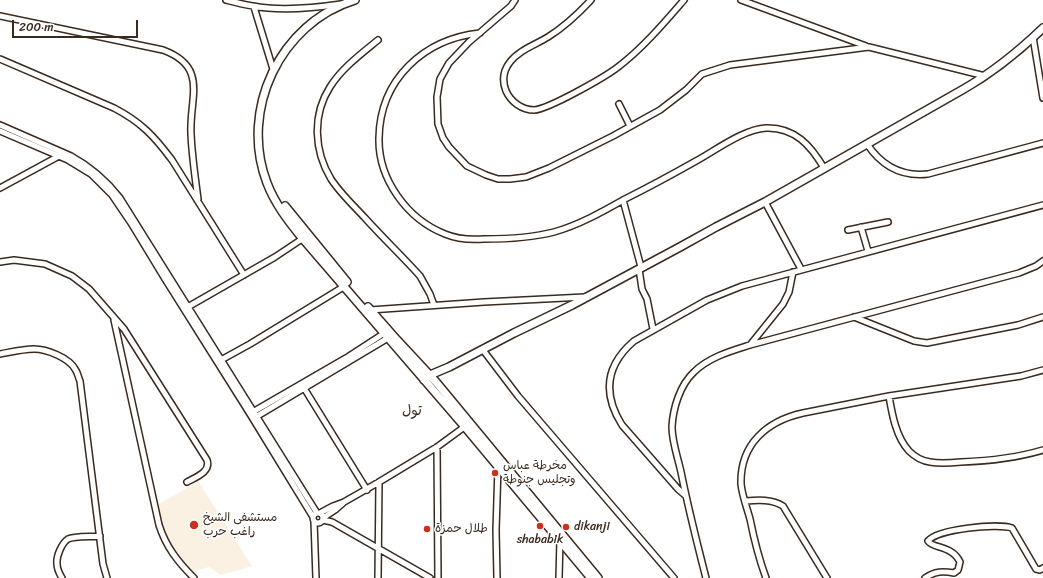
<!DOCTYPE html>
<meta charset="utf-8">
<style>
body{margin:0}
#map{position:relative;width:1043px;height:578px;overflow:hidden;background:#fff;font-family:Sriracha,sans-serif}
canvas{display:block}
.scale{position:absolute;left:12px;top:20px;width:126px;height:18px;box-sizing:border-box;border:2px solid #3b2a1e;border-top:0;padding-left:5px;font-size:12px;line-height:14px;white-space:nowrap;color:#3b2a1e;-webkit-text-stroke:3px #fff;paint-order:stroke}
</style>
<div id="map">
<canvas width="1043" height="578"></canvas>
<div class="scale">200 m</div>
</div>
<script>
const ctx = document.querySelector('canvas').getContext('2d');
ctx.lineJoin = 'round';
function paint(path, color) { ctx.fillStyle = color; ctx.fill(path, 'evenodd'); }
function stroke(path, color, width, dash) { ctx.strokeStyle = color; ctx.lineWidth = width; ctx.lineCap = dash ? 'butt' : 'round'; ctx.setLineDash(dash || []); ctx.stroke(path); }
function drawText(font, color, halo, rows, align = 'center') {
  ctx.font = font + ' Sriracha,"Playpen Sans Arabic",sans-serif'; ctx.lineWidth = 3; ctx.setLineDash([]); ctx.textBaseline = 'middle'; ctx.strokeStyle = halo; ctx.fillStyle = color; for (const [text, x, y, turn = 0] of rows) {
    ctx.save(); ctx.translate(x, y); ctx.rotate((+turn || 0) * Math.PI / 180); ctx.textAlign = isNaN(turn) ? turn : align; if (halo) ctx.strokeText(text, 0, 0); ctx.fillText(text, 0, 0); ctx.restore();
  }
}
paint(new Path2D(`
 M 198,481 L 252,566 L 221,575 L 209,567 L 191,572 L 178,560 L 169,545 L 159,519 L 158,505 Z`), '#fbf1e3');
const street = new Path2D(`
 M 226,0 C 235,2 244,5 253,6 C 279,11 314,8 341,4
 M 515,0 L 511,6 L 469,42 L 449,63 L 440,79 L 437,97 L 438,124 L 443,138 L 449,147 L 467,166 L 486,175 L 498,179 L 510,179 L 526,177 L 549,168 L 613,136 L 660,110 L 686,90 L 702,74 L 730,65 L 869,47 L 985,76
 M 591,0 C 578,14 564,27 548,37 C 535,45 519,50 510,62 C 503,71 502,81 506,91 C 511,102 522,110 534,110 C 549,109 605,77 618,67 C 643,48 664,23 684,0
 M 741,0 L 866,46
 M 254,7 L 273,69
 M 0,16 L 163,50 C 209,67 189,98 191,134 C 192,156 195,177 198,199
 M 480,33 C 424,39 380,79 379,138 C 378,179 407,219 445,234 C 457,239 471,240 484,239 C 507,239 531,238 554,232 C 579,225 602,212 625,199 C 649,187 673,174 696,161 C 716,150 744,129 766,128 C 795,127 811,146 824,168
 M 1033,37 L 1043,98
 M 378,40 C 361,54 342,68 330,87 C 312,115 314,151 331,179 C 340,193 354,206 365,218 C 383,238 402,256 420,276 L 430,294 L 434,305
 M 0,59 L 114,108 C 141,122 154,136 172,160 L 244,275
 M 619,104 L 630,126
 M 0,125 L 71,156 C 91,167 106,180 120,198 L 317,513
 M 0,131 L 68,160 L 91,174 L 112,195 L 131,223 L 165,279 L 250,414 L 313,517
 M 867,144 C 881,165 901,177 928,174 L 1043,143
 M 0,188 L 59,156
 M 623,200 L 641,267
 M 765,202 L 801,269
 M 861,227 L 868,251
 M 848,230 L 888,222
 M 0,262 L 14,260 L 45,264 L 72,276 L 89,289 L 124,329 L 207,460 C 211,472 196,477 187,482
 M 639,269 L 642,289 L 647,299 L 653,329
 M 186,308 L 275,257 L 305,237
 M 370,310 L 484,302 L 585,297
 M 854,317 L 914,341 L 927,343 L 1018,325 L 1043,317
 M 114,320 L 159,525 C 166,547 178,562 194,578
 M 750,345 L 783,304 L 789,292 L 793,272
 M 483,350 L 518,396 L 674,578
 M 0,354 C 11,352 23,349 34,349 C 47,349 69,358 75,369 C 78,373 78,377 80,381 L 103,564 L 107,578
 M 221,360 L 250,344 L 345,286
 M 304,388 L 367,490
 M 889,396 C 892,414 896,437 909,451 C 914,456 922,461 930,462 C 940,464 951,463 961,462 C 989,461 1016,458 1043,450
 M 251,413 L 346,358 L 386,332
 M 254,418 L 388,338
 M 437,447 L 438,578
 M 686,496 L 678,489 L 622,425 C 602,393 606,365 634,341 L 707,300 L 742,286 L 1043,205
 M 746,501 C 758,500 772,499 783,506 L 827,578
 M313 518a5 5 0 1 1 10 0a5 5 0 1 1-10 0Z
 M 320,513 L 333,506 L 344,502 L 379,482 L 437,447 L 467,425
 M 323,518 L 335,510 L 343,503
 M 323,520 L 332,522 L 430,578
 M 314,521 L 316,578
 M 62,578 C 59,573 57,569 57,564 C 56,556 62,543 68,539 C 74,536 92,537 100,536
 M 378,578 L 379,482
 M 497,578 L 496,530 L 498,467 L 499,466
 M 559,578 L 560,539
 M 706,578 C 697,543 688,507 681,472 C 678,458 672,442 672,427 C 673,408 680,385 694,372 C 709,357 731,351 750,345 L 1019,273 L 1036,266 L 1043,261
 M 766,578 C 759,559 754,539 750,519 C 747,508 742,495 741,484 C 740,444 767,421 803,413 L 889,396 L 1021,376 L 1043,370
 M 925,578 C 935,571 943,571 954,573 L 958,570 L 960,562 C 952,545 933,549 928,541 C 937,529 998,523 1012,528 L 1036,569 L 1040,570 L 1043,568`);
const secondary = new Path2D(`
 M 355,0 C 280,23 239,110 267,183 C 275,204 289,222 303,239 L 465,427 L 591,578
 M 285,206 L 347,282
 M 368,307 L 397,340 L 436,382 L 598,578
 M 424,380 L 430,375 L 449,367 L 514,333 L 572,305 L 680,247 L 716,227 L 765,202 L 962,90 C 992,73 1018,52 1043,28`);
stroke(street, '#3b2a1e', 8);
stroke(secondary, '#3b2a1e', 10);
stroke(street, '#fff', 5);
stroke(secondary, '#fff', 7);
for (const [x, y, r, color] of [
 [495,473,4,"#c8321e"],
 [194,525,5,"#c8321e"],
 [540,526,4,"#c8321e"],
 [566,527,4,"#c8321e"],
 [427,529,4,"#c8321e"]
]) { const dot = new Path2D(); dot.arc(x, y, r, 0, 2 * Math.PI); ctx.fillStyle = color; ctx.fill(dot); stroke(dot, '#fff', 1.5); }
drawText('12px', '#3b2a1e', '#fff', [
 ["مخرطة عباس",503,466],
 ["وتجليس جنوطة",503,480],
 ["مستشفى الشيخ",203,518],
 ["راغب حرب",203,532],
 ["dikanji",574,527],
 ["طلال حمزة",435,529],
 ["shababik",540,540,"center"]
], 'left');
drawText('14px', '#3b2a1e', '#fff', [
 ["تول",412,411]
]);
</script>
